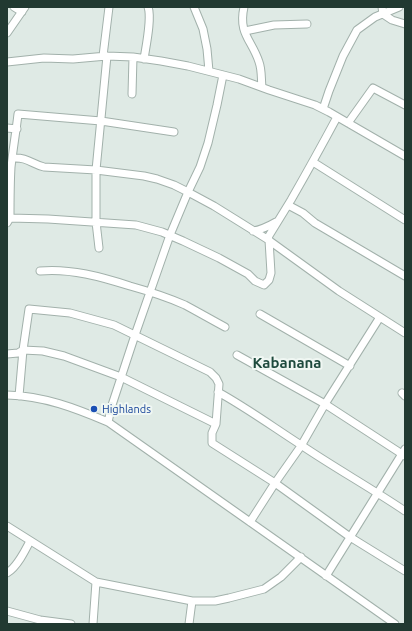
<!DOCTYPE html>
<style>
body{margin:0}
#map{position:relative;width:412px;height:631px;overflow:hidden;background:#dfeae5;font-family:Ubuntu,sans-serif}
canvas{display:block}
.frame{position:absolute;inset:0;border:8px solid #213931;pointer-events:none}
</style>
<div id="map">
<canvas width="412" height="631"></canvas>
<div class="frame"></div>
</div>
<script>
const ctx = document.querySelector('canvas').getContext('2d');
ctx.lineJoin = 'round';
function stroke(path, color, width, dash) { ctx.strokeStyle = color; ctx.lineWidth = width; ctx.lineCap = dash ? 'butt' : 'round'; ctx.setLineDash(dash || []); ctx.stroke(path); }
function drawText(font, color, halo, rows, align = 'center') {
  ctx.font = font + ' Ubuntu,sans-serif'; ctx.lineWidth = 4; ctx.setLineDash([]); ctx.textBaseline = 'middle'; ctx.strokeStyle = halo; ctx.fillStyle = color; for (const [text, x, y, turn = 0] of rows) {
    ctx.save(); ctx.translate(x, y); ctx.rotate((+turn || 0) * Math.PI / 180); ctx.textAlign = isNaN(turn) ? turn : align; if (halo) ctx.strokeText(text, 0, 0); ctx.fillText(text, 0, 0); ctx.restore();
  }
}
const minor = new Path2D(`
 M 14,7 L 22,12
 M 194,7 L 203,29 L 207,49 L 209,71
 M 244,7 C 238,34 252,40 259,62 C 262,70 261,79 262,87
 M 382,7 L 383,14 L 392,20 L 405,24
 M 245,31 L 274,25 L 307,24
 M 7,33 L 25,7
 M 103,56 L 109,7
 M 144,59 C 146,46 152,18 148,7
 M 7,62 L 44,58 L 73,59 L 107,56 L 133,57 L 161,61 L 188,66 L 239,79 L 269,90 L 315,105 L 329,112 L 405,156
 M 132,94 L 133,57
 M 323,109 L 329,91 L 343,56 L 357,30 L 375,17 L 399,7
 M 348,123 L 373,88 L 405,105
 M 7,128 L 17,129
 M 13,158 C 27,157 32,164 44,167 L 96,170 L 144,176 L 157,179 L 174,185 L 188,192 L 214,206 L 267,239 L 339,291 L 405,333
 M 313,162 L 405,220
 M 288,205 L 303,213 L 315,223 L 405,276
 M 10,218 C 10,201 10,184 11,167 C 13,149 16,132 18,114 L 101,121 L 174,132
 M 7,223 L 10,218 L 48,219 L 136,225 L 162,232 L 183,241 L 219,258 L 248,274 L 255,281 L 264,285 L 269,280 L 271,273 L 269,240
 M 253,231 C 261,230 269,226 276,222
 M 267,239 C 275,226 283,213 291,200 C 307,172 322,145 337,117
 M 99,248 L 96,222 L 96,170 L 107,56
 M 40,271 C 70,268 102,277 130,286 C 148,291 167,297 185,305 C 198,312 212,320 225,327
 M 260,314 L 350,366
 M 7,354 L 18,353 L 23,350 L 43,351 L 64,356 L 121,377 L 216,424
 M 237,355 L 325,404 L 405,456
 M 218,392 C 247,408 273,427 301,445 C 335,468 371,488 405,511
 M 402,393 L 405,396
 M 7,395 C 44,396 75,408 108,422 L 395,624
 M 19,396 L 23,350 L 29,309 L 70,313 L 114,325 L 210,372 L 216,378 L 219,384 L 216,424 L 212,433 L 212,443 L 275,483 L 350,537 L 405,571
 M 108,422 L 112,405 L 135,335 L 170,235 L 188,192 L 200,167 L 208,143 L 217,105 L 223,75
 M 250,522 L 275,483 L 301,446 L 325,404 L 380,317
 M 7,526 L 96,582 L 192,601 L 215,601 L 229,598 L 264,589 L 281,577 L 301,557
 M 7,573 C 17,567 25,551 30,541
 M 326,576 L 405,449
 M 7,611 L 40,620 L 71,624
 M 93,624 L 96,582
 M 189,624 L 192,601`);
stroke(minor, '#a2b1ab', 9);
stroke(minor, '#fff', 7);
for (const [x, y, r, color] of [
 [94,409,4,"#1a4fb4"]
]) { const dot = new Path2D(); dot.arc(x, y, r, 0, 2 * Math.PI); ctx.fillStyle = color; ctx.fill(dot); stroke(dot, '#f0f7f3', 1.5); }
drawText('11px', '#164399', '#f0f7f3', [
 ["Highlands",102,409]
], 'left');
drawText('bold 15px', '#1e4a3d', '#f0f7f3', [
 ["Kabanana",287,363]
]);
</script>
